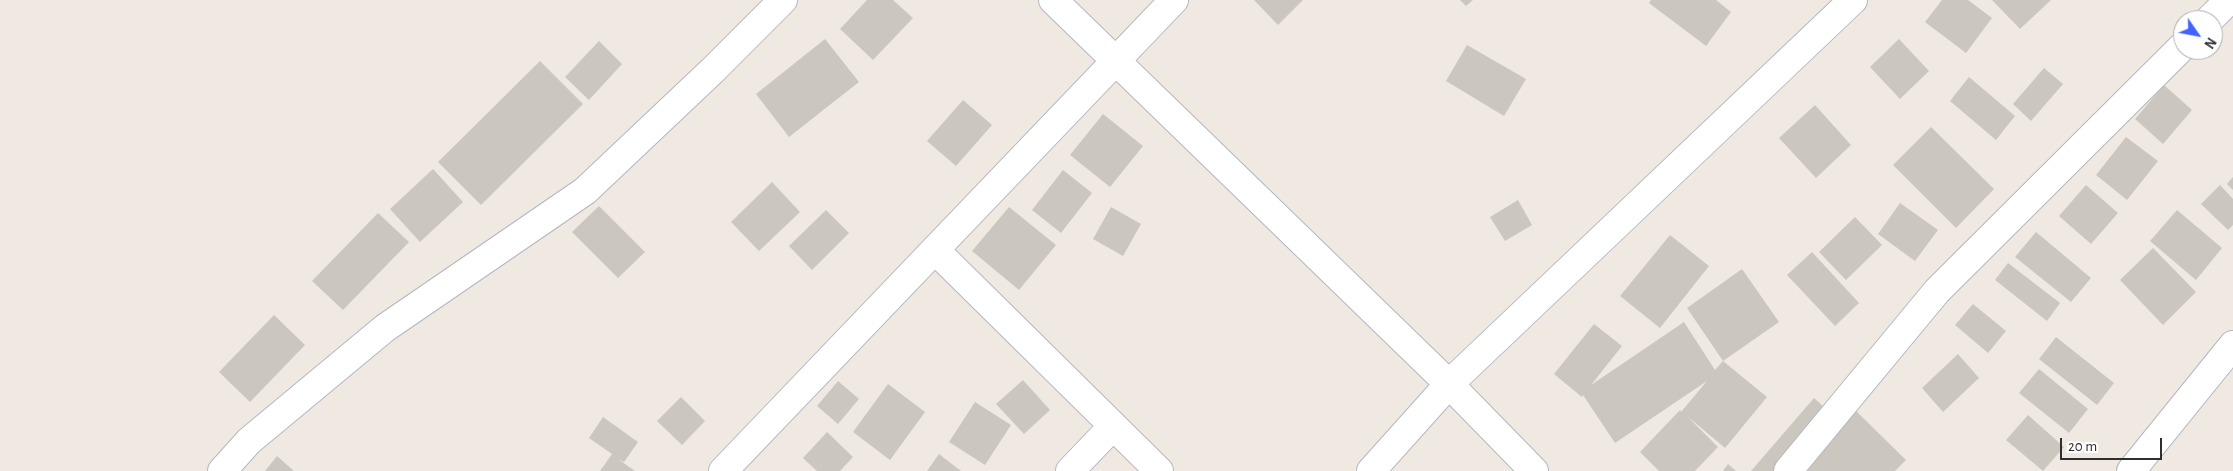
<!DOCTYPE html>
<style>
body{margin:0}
#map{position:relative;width:2233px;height:471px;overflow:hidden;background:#efe9e1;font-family:"Alegreya Sans",sans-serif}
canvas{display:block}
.north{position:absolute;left:2173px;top:10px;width:50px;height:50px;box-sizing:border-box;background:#fff;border:1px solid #ababab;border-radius:50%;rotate:123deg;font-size:14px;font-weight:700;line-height:20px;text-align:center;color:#2e2e2e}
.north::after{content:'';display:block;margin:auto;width:18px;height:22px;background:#4264fb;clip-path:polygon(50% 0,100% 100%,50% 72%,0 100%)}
.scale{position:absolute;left:2060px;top:438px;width:102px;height:22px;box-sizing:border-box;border:2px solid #2e2e2e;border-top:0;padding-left:6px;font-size:15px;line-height:18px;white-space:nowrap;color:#2e2e2e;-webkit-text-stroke:4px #fff;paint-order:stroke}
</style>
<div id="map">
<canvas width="2233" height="471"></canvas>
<div class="north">N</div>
<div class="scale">20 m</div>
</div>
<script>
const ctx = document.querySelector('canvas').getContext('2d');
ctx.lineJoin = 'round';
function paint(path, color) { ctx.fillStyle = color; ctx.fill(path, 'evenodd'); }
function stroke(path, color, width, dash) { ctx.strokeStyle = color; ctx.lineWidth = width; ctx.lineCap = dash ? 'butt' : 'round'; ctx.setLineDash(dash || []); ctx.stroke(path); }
paint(new Path2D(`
 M 867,0 L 893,0 L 913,18 L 873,60 L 840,29 Z
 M 1254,0 L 1303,0 L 1278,25 Z
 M 1460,0 L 1473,0 L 1466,6 Z
 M 1651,0 L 1716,0 L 1731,12 L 1706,46 L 1649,3 Z
 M 1942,0 L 1968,0 L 1992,18 L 1966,53 L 1925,22 Z
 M 1992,0 L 2051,0 L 2020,29 Z
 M 825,39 L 859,82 L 789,137 L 756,94 Z
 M 1899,39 L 1929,71 L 1900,99 L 1870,67 Z
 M 599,41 L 622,64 L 589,100 L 565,77 Z
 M 1467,45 L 1526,79 L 1504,116 L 1446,81 Z
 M 540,61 L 583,104 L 481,205 L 438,162 Z
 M 2044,68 L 2063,84 L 2031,121 L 2013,104 Z
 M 1969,77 L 2015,116 L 1996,140 L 1950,101 Z
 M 2164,85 L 2192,110 L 2163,144 L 2135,119 Z
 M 963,100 L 992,125 L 956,166 L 927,141 Z
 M 1815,105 L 1851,145 L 1816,178 L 1779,138 Z
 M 1103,114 L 1143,146 L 1110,187 L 1070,155 Z
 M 1931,127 L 1994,189 L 1956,228 L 1893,165 Z
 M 2126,137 L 2158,161 L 2127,200 L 2096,175 Z
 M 433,169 L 463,202 L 420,242 L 390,209 Z
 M 1063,170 L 1092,193 L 1061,233 L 1032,210 Z
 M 2233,177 L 2233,190 L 2227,184 Z
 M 772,182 L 800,212 L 759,251 L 731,222 Z
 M 2086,185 L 2118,213 L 2091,244 L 2059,216 Z
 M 2220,185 L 2233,199 L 2233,225 L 2228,230 L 2201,204 Z
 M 1518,200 L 1532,225 L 1505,241 L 1490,217 Z
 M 1900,203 L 1938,230 L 1915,261 L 1878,234 Z
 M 599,206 L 645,252 L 618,278 L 572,232 Z
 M 1009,207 L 1056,245 L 1019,290 L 972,251 Z
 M 1111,207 L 1141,224 L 1123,256 L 1093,239 Z
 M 826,210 L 849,233 L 812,270 L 789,246 Z
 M 2177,210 L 2222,248 L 2196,280 L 2150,241 Z
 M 378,213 L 409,242 L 343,310 L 312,281 Z
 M 1855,217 L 1882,245 L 1846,280 L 1819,252 Z
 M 2036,232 L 2091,278 L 2071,302 L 2015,257 Z
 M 1670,235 L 1709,266 L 1660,328 L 1620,296 Z
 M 2153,248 L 2196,292 L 2163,325 L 2120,280 Z
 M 1812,252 L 1859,303 L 1835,326 L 1787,275 Z
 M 2008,263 L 2060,303 L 2047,321 L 1995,280 Z
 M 1742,269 L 1779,322 L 1723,361 L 1687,308 Z
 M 1973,304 L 2006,331 L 1988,353 L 1955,325 Z
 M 274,315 L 305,345 L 250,402 L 219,372 Z
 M 1684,322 L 1715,370 L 1723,361 L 1767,397 L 1725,448 L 1687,416 L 1718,447 L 1695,471 L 1659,471 L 1640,452 L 1680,410 L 1681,412 L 1707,381 L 1615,443 L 1583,395 L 1582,397 L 1554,374 L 1594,324 L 1622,346 L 1591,385 Z
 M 2056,337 L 2114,383 L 2097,405 L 2039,359 Z
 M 1958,354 L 1979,378 L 1943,412 L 1922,388 Z
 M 2039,369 L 2088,409 L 2069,433 L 2019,393 Z
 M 1023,380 L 1050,410 L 1024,434 L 996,404 Z
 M 838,381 L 859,399 L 838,424 L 817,406 Z
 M 888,384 L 925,412 L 890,460 L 853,432 Z
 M 681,397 L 705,421 L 682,445 L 657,421 Z
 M 1814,398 L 1843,424 L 1856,411 L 1906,460 L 1895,471 L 1751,471 Z
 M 975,402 L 1011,425 L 985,465 L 949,442 Z
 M 2028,415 L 2064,447 L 2043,471 L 2006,440 Z
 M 603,417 L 638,442 L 624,462 L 618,459 L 635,471 L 600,471 L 612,454 L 589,438 Z
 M 827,432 L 853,457 L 840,471 L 817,471 L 803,458 Z
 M 939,454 L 961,471 L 927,471 Z
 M 277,456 L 294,471 L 265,471 Z
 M 1728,464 L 1736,471 L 1723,471 Z`), '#cbc7bf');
const street = new Path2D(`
 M 2209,20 L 2229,0
 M 935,250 L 1159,471
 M 222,471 L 249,441 L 385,328 L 585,191 L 713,70 L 783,0
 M 723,471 L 1174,0
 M 1070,471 L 1113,426
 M 1371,471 L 1449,384 L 1853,0
 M 1788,471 L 1937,291 L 2183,46
 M 2131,471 L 2233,345`);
const secondary = new Path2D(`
 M 1053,0 L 1449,384 L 1534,471`);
stroke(street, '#b4b7c1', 30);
stroke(secondary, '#b4b7c1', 30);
stroke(street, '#fff', 28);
stroke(secondary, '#fff', 28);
</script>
